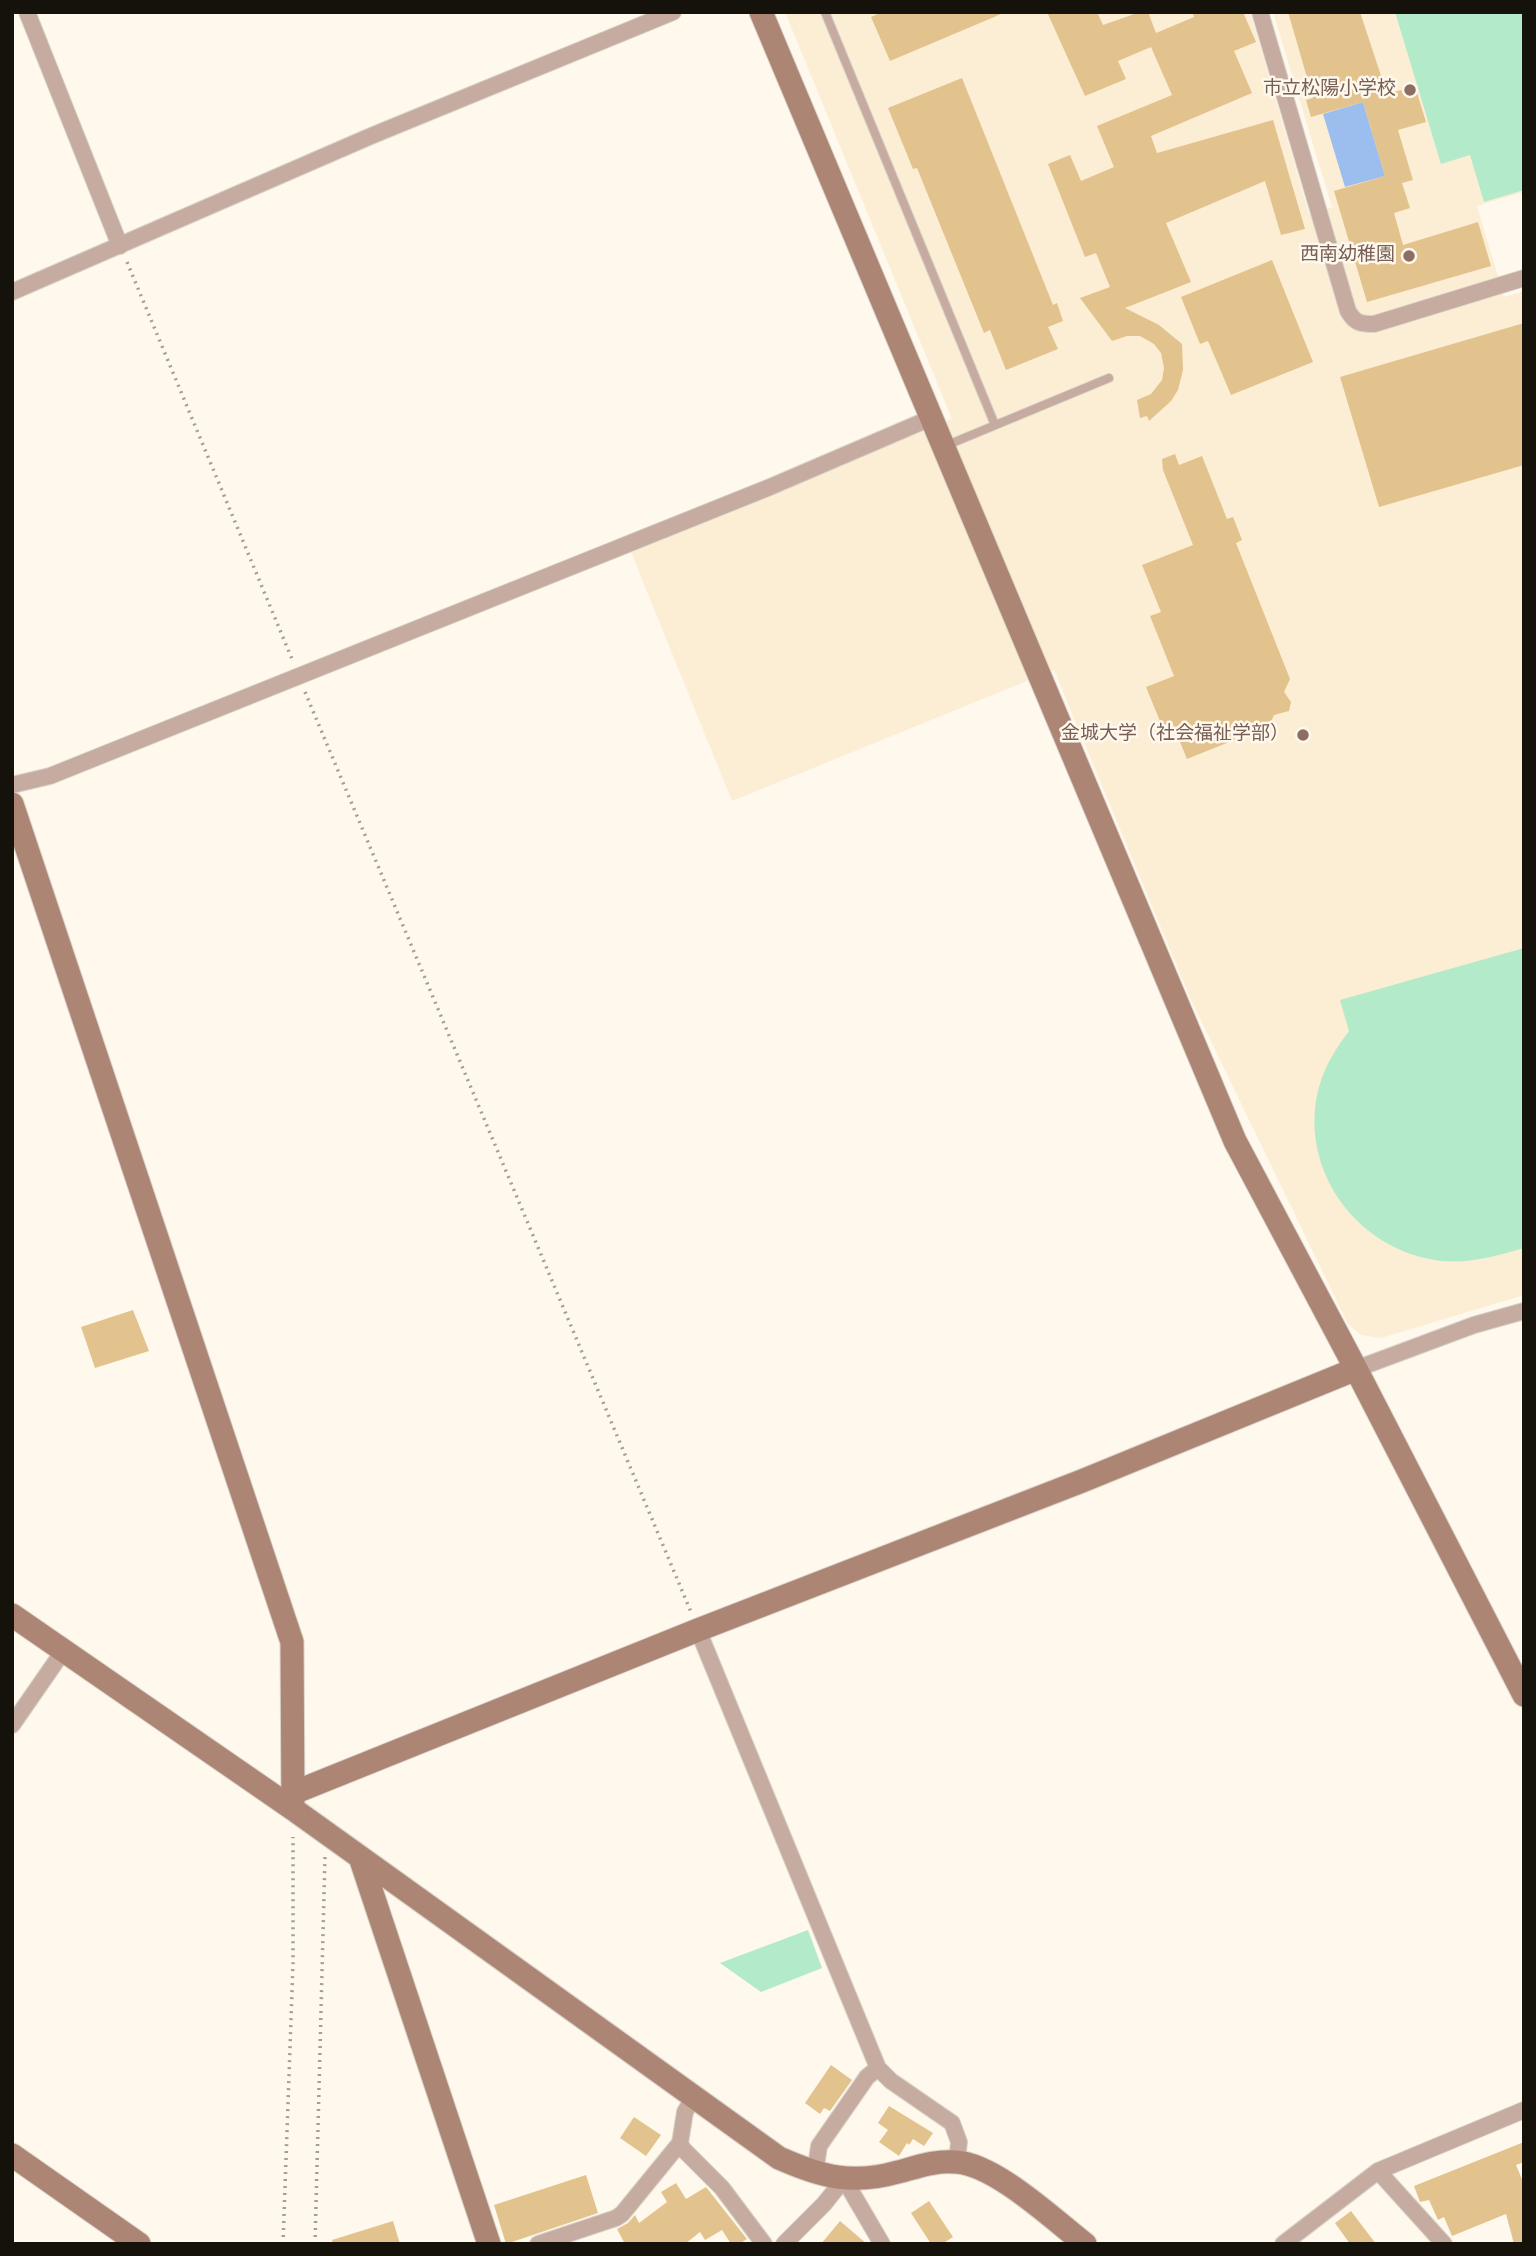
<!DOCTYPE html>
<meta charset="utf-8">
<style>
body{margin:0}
#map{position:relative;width:1536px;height:2256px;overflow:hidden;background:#fef8ed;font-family:"Source Sans 3",sans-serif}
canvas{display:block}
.frame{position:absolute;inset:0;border:14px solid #15120c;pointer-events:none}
</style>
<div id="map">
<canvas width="1536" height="2256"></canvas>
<div class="frame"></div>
</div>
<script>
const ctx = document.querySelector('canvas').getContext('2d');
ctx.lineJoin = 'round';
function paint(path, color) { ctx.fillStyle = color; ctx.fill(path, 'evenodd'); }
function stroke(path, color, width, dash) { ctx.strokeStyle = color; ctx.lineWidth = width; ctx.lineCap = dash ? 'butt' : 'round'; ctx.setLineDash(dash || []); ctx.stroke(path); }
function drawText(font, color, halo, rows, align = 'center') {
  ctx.font = font + ' "Source Sans 3","Noto Sans JP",sans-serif'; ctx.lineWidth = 5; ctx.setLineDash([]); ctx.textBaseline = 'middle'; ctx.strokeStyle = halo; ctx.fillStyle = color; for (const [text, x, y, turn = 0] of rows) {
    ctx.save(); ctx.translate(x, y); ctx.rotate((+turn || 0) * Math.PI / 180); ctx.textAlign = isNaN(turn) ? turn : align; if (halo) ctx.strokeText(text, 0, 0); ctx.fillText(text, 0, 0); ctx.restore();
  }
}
paint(new Path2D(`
 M 785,12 L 1250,12 L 1309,214 L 1332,207 L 1273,12 L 1524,12 L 1524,192 L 1477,206 L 1504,297 L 1524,291 L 1524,1295 L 1381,1338 L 1361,1335 L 1348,1324 L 1191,1000 L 1054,670 L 732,801 L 631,552 L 952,419 Z`), '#fcedd5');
paint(new Path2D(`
 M 1395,12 L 1524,12 L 1524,190 L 1484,202 L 1470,155 L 1441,164 Z
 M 1524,948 L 1524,1248 C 1493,1257 1462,1266 1430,1259 C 1352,1244 1298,1165 1319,1087 C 1325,1066 1336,1048 1349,1031 L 1340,1000 Z
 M 808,1930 L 822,1968 L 761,1992 L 720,1963 Z`), '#b2eaca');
paint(new Path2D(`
 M 1363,102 L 1385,176 L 1345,187 L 1323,114 Z`), '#9bbeee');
paint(new Path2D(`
 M 882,12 L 1006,12 L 890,61 L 871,17 Z
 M 1047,12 L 1097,12 L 1103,25 L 1140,12 L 1148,12 L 1156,33 L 1194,17 L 1192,12 L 1243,12 L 1256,42 L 1234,51 L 1252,93 L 1151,136 L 1157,153 L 1273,120 L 1305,229 L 1281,235 L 1265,181 L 1166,223 L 1191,282 L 1125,308 L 1159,325 L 1182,344 L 1183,370 L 1178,390 L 1171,401 L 1149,421 L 1147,416 L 1140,418 L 1137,400 L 1151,394 L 1162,380 L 1164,368 L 1161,353 L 1154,344 L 1140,336 L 1127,336 L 1112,341 L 1080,298 L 1110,287 L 1096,253 L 1085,257 L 1048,164 L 1070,155 L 1081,181 L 1114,167 L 1097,126 L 1172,95 L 1151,47 L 1118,61 L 1126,79 L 1085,96 Z
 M 1288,12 L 1360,12 L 1387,94 L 1415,86 L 1426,122 L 1398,130 L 1413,180 L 1402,183 L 1410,208 L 1394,213 L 1403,245 L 1478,222 L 1491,266 L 1367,302 L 1334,191 L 1385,176 L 1363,102 L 1311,117 L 1306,100 L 1313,98 Z
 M 962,78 L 1053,305 L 1057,303 L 1063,321 L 1048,327 L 1058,349 L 1006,370 L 990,330 L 984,333 L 917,168 L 913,169 L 888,108 Z
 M 1272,260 L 1313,362 L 1231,395 L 1208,341 L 1200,344 L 1181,297 Z
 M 1524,323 L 1524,465 L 1379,507 L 1340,377 Z
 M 1175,454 L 1179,465 L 1202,456 L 1227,519 L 1233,517 L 1242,540 L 1236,543 L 1290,679 L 1284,692 L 1291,702 L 1289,711 L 1274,715 L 1269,726 L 1187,759 L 1172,722 L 1162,726 L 1146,687 L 1174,676 L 1150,616 L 1161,612 L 1142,565 L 1193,545 L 1163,470 L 1162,459 Z
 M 133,1310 L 149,1351 L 95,1368 L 81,1327 Z
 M 831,2065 L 852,2080 L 830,2111 L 824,2108 L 820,2114 L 805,2103 Z
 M 889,2106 L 933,2133 L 924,2146 L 913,2139 L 909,2145 L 907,2143 L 899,2156 L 879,2142 L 888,2130 L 878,2123 Z
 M 634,2117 L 661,2135 L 646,2156 L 620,2138 Z
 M 1524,2142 L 1524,2162 L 1516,2165 L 1524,2184 L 1524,2244 L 1514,2244 L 1506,2214 L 1452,2236 L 1444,2217 L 1438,2220 L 1429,2200 L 1420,2202 L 1414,2186 Z
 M 586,2175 L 598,2213 L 506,2244 L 494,2205 Z
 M 676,2183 L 686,2199 L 706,2187 L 747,2239 L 739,2244 L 731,2244 L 722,2230 L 705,2240 L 700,2232 L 685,2244 L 625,2244 L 617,2229 L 628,2223 L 635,2215 L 639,2223 L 667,2202 L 661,2192 Z
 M 929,2201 L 953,2237 L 942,2244 L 931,2244 L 911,2213 Z
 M 1351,2211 L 1376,2244 L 1350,2244 L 1335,2223 Z
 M 393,2221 L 400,2244 L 333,2244 L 332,2240 Z
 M 840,2221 L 867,2244 L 821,2244 Z`), '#e3c38d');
const lane = new Path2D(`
 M 825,12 L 995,425
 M 945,446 L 1109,378`);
const street = new Path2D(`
 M 27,12 L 120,246
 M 1260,12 L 1348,311 C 1355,323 1360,324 1374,324 L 1524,278
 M 12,292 L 371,136 L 673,12
 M 12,785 L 50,776 L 770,487 L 931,418
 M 1356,1369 L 1474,1325 L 1524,1311
 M 698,1630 L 878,2068 L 891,2081 L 952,2123 L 959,2142 L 957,2161
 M 12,1725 L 64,1650
 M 680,2143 L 683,2149 L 722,2188 L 764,2244
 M 1378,2171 L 1444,2244
 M 815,2173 L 819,2146 L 867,2077 L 878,2068
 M 538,2244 L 616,2218 L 622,2214 L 680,2143 L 685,2112 L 693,2098
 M 784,2244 L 824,2204 L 844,2179 L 882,2244
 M 1283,2244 L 1378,2171 L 1524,2110`);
const secondary = new Path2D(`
 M 761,12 L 1235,1141 L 1356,1369 L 1524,1695
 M 12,804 L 292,1642 L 293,1809 L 360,1857 L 489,2244
 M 12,1615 L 293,1809
 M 293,1793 L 698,1630 L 1082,1481 L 1356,1369
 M 360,1857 L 779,2158 C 822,2177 852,2185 898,2172 C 917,2167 936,2160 956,2162 C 995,2164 1054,2220 1085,2244
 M 12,2155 L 139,2244`);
stroke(lane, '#d9d3c9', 10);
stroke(street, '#d9d3c9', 18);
stroke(secondary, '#d9d3c9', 25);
stroke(new Path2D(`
 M 127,262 L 292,659
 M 305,692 L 691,1612
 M 283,2244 L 293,1964 L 293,1837
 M 315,2244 L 325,1857`), '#a49f96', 3.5, [2, 5]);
stroke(lane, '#c6aba0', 8);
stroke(street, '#c6aba0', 16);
stroke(secondary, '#ac8575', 23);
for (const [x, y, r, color] of [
 [1410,90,7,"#8d6e63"],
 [1409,256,7,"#8d6e63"],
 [1303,735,7,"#8d6e63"]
]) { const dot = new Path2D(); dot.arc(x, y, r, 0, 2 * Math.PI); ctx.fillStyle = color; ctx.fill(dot); stroke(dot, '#fef8ed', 2.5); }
drawText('19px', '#785e54', '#fef8ed', [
 ["市立松陽小学校",1396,90],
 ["西南幼稚園",1395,256],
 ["金城大学（社会福祉学部）",1289,735]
], 'right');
</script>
